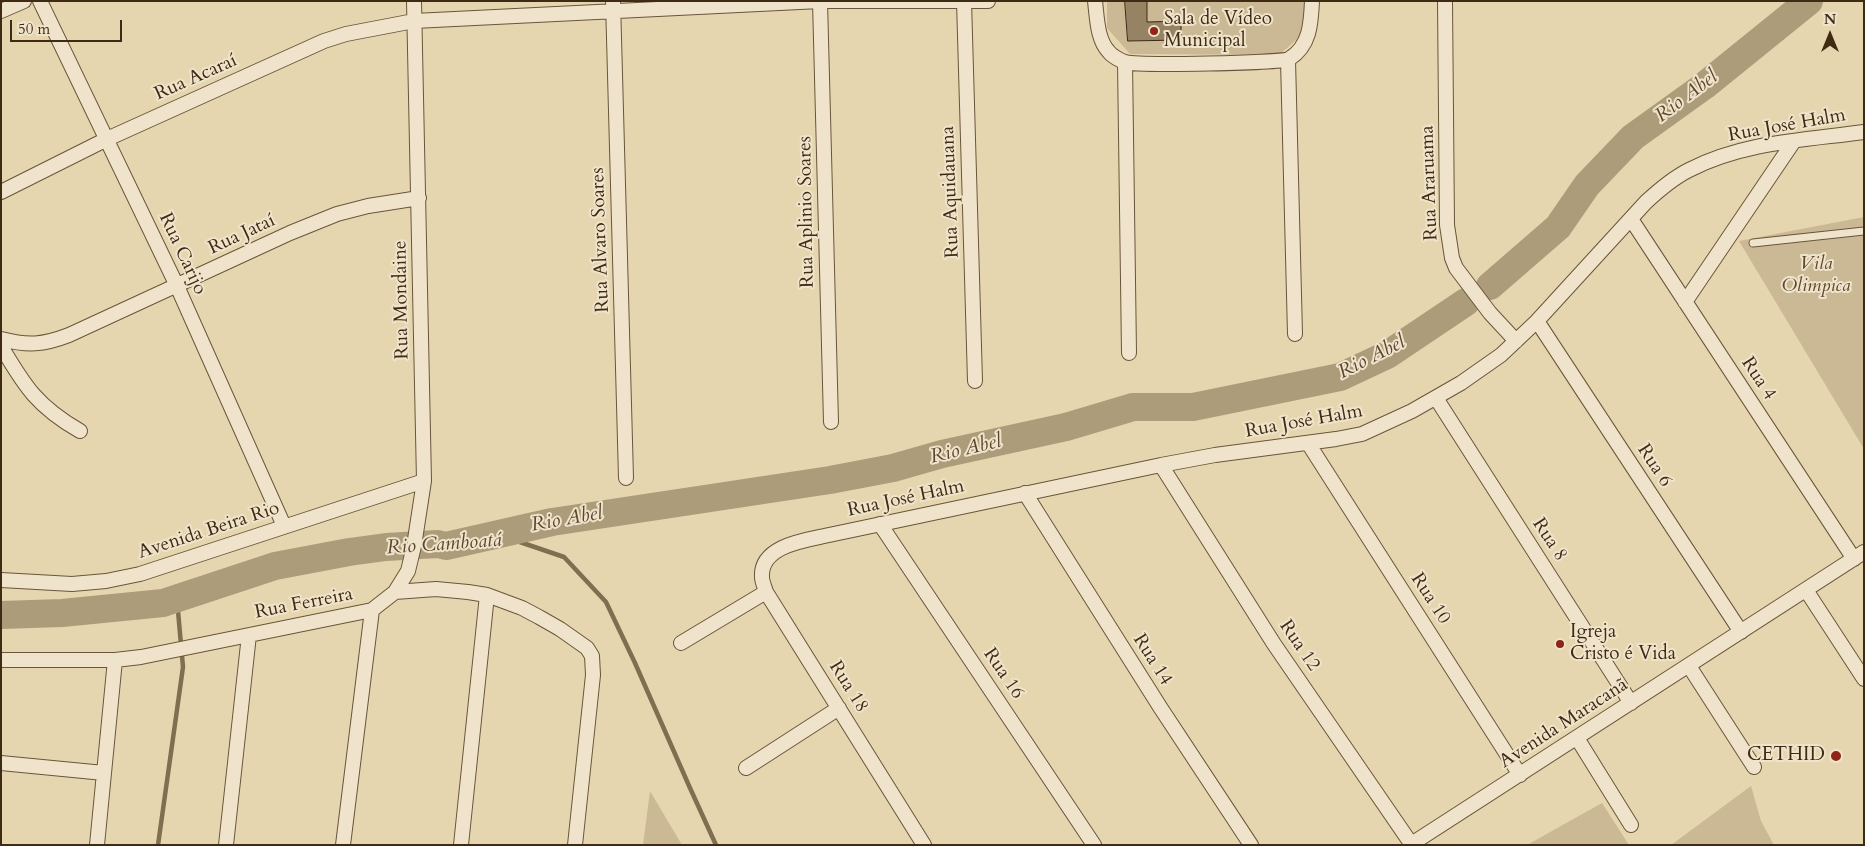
<!DOCTYPE html>
<meta charset="utf-8">
<style>
body{margin:0}
#map{position:relative;width:1865px;height:846px;overflow:hidden;background:#e6d6af;font-family:Cardo,serif}
canvas{display:block}
.frame{position:absolute;inset:0;border:2px solid #3f2a13;pointer-events:none}
.north{position:absolute;left:1805px;top:10px;width:50px;height:50px;-webkit-text-stroke:4px #efe4cb;paint-order:stroke;rotate:0deg;font-size:14px;font-weight:700;line-height:20px;text-align:center;color:#3f2a13}
.north::after{content:'';display:block;margin:auto;width:18px;height:22px;background:#3f2a13;clip-path:polygon(50% 0,100% 100%,50% 72%,0 100%)}
.scale{position:absolute;left:10px;top:20px;width:112px;height:22px;box-sizing:border-box;border:2px solid #3f2a13;border-top:0;padding-left:6px;font-size:15px;line-height:18px;white-space:nowrap;color:#3f2a13;-webkit-text-stroke:4px #efe4cb;paint-order:stroke}
</style>
<div id="map">
<canvas width="1865" height="846"></canvas>
<div class="frame"></div>
<div class="north">N</div>
<div class="scale">50 m</div>
</div>
<script>
const ctx = document.querySelector('canvas').getContext('2d');
ctx.lineJoin = 'round';
function paint(path, color) { ctx.fillStyle = color; ctx.fill(path, 'evenodd'); }
function stroke(path, color, width, dash) { ctx.strokeStyle = color; ctx.lineWidth = width; ctx.lineCap = dash ? 'butt' : 'round'; ctx.setLineDash(dash || []); ctx.stroke(path); }
function drawText(font, color, halo, rows, align = 'center') {
  ctx.font = font + ' Cardo,serif'; ctx.lineWidth = 4; ctx.setLineDash([]); ctx.textBaseline = 'middle'; ctx.strokeStyle = halo; ctx.fillStyle = color; for (const [text, x, y, turn = 0] of rows) {
    ctx.save(); ctx.translate(x, y); ctx.rotate((+turn || 0) * Math.PI / 180); ctx.textAlign = isNaN(turn) ? turn : align; if (halo) ctx.strokeText(text, 0, 0); ctx.fillText(text, 0, 0); ctx.restore();
  }
}
paint(new Path2D(`
 M 1107,1 L 1305,1 L 1303,34 L 1279,55 L 1130,54 L 1107,28 Z
 M 1864,217 L 1864,449 L 1739,241 Z
 M 1751,786 L 1761,821 L 1774,845 L 1671,845 Z
 M 650,791 L 682,845 L 643,845 Z
 M 1602,803 L 1629,845 L 1527,845 Z`), '#cab994');
stroke(new Path2D(`
 M 446,546 L 514,540 L 564,557 L 606,602 L 635,663 L 690,788 L 716,845
 M 131,606 L 178,611 L 183,667 L 158,845`), '#816e51', 4.5);
stroke(new Path2D(`
 M 1490,286 L 1558,227 L 1587,185 L 1633,137 L 1704,86 L 1809,1
 M 1,615 L 62,613 L 163,603 L 275,566 L 349,552 L 386,547 L 438,544 L 446,546 L 552,522 L 830,480 L 893,468 L 942,454 L 1066,427 L 1133,407 L 1193,407 L 1340,377 L 1387,355 L 1466,302`), '#ad9c7a', 28);
const building = new Path2D(`
 M 1125,1 L 1147,1 L 1147,22 L 1181,21 L 1181,40 L 1128,41 Z`);
paint(building, '#968364');
stroke(building, '#3f2a13', 1);
const service = new Path2D(`
 M 1753,243 L 1864,231`);
const minor = new Path2D(`
 M 40,1 L 177,286 L 284,526
 M 613,1 L 626,478
 M 820,1 L 831,422
 M 964,1 L 975,381
 M 1095,1 C 1097,17 1097,40 1109,52 C 1112,56 1121,61 1125,62 C 1138,66 1281,63 1289,59 C 1310,46 1311,24 1312,1
 M 1445,1 L 1447,225 L 1452,258 L 1456,268 L 1490,313 L 1516,341
 M 1,11 L 24,1
 M 1288,60 L 1295,334
 M 1125,62 L 1129,353
 M 1,192 L 107,139 L 324,41 L 346,34 L 414,21 L 820,1 L 988,1
 M 1631,219 L 1854,559
 M 1685,302 L 1794,141
 M 1537,321 L 1741,632
 M 1,339 C 28,346 43,345 69,335 L 290,233 L 337,214 L 368,206 L 419,198
 M 1,346 C 25,387 38,407 80,431
 M 1436,398 L 1631,703
 M 1308,443 L 1520,775
 M 1161,465 L 1274,644 L 1412,845
 M 1025,493 L 1160,707 L 1251,845
 M 880,524 L 1094,845
 M 1,580 L 72,584 L 106,581 L 140,574 L 424,481
 M 1806,590 L 1864,679
 M 395,592 L 408,571 L 414,546 L 424,481 L 414,1
 M 681,643 L 766,592
 M 1,660 L 115,660 L 141,657 L 372,610 L 395,592 L 436,589 L 468,592 L 487,595 L 522,608 L 539,617 L 560,629 L 587,648 L 592,656 L 593,675 L 575,845
 M 1689,666 L 1754,767
 M 1577,738 L 1631,825
 M 1,763 L 104,773
 M 746,768 L 839,708
 M 97,845 L 115,660
 M 226,845 L 249,635
 M 343,845 L 372,610
 M 461,845 L 487,595
 M 924,845 L 766,592 C 765,588 762,582 762,577 C 760,545 807,540 829,535 L 1161,465 L 1215,455 L 1336,439 L 1362,434 L 1412,411 L 1461,383 L 1501,355 L 1537,321 L 1646,202 C 1659,190 1673,178 1689,170 C 1743,142 1805,140 1864,132
 M 1410,845 L 1864,552`);
stroke(service, '#69553a', 9);
stroke(minor, '#69553a', 16);
stroke(service, '#efe4cb', 7);
stroke(minor, '#efe4cb', 14);
for (const [x, y, r, color] of [
 [1154,31,5,"#8f2418"],
 [1560,644,5,"#8f2418"],
 [1836,756,6,"#8f2418"]
]) { const dot = new Path2D(); dot.arc(x, y, r, 0, 2 * Math.PI); ctx.fillStyle = color; ctx.fill(dot); stroke(dot, '#efe4cb', 2); }
drawText('19px', '#3f2a13', '#efe4cb', [
 ["Sala de Vídeo",1164,20],
 ["Municipal",1164,42],
 ["Igreja",1570,633],
 ["Cristo é Vida",1570,655],
 ["CETHID",1825,756,"right"]
], 'left');
drawText('19px', '#3f2a13', '#efe4cb', [
 ["Rua Acaraí",196,78,-24],
 ["Rua José Halm",1787,126,-10],
 ["Rua Araruama",1430,183,-92],
 ["Rua Aquidauana",951,192,-92],
 ["Rua Aplinio Soares",807,212,-91],
 ["Rua Jataí",242,235,-25],
 ["Rua Alvaro Soares",601,240,-92],
 ["Rua Carijo",182,254,65],
 ["Rua Mondaine",402,300,-91],
 ["Rua 4",1758,379,57],
 ["Rua José Halm",1304,422,-10],
 ["Rua 6",1654,466,57],
 ["Rua José Halm",906,499,-12],
 ["Avenida Beira Rio",209,531,-18],
 ["Rua 8",1549,540,57],
 ["Rua 10",1430,599,57],
 ["Rua Ferreira",304,604,-11],
 ["Rua 12",1299,646,56],
 ["Rua 14",1152,660,58],
 ["Rua 16",1003,674,56],
 ["Rua 18",848,687,58],
 ["Avenida Maracanã",1564,724,-33]
]);
drawText('italic 19px', '#5b472d', '#efe4cb', [
 ["Vila",1816,265],
 ["Olimpica",1816,287]
]);
drawText('italic 20px', '#5a462d', '#efe4cb', [
 ["Rio Abel",1687,97,-37],
 ["Rio Abel",1372,358,-27],
 ["Rio Abel",966,450,-13],
 ["Rio Abel",567,520,-10],
 ["Rio Camboatá",444,545,-4]
]);
</script>
